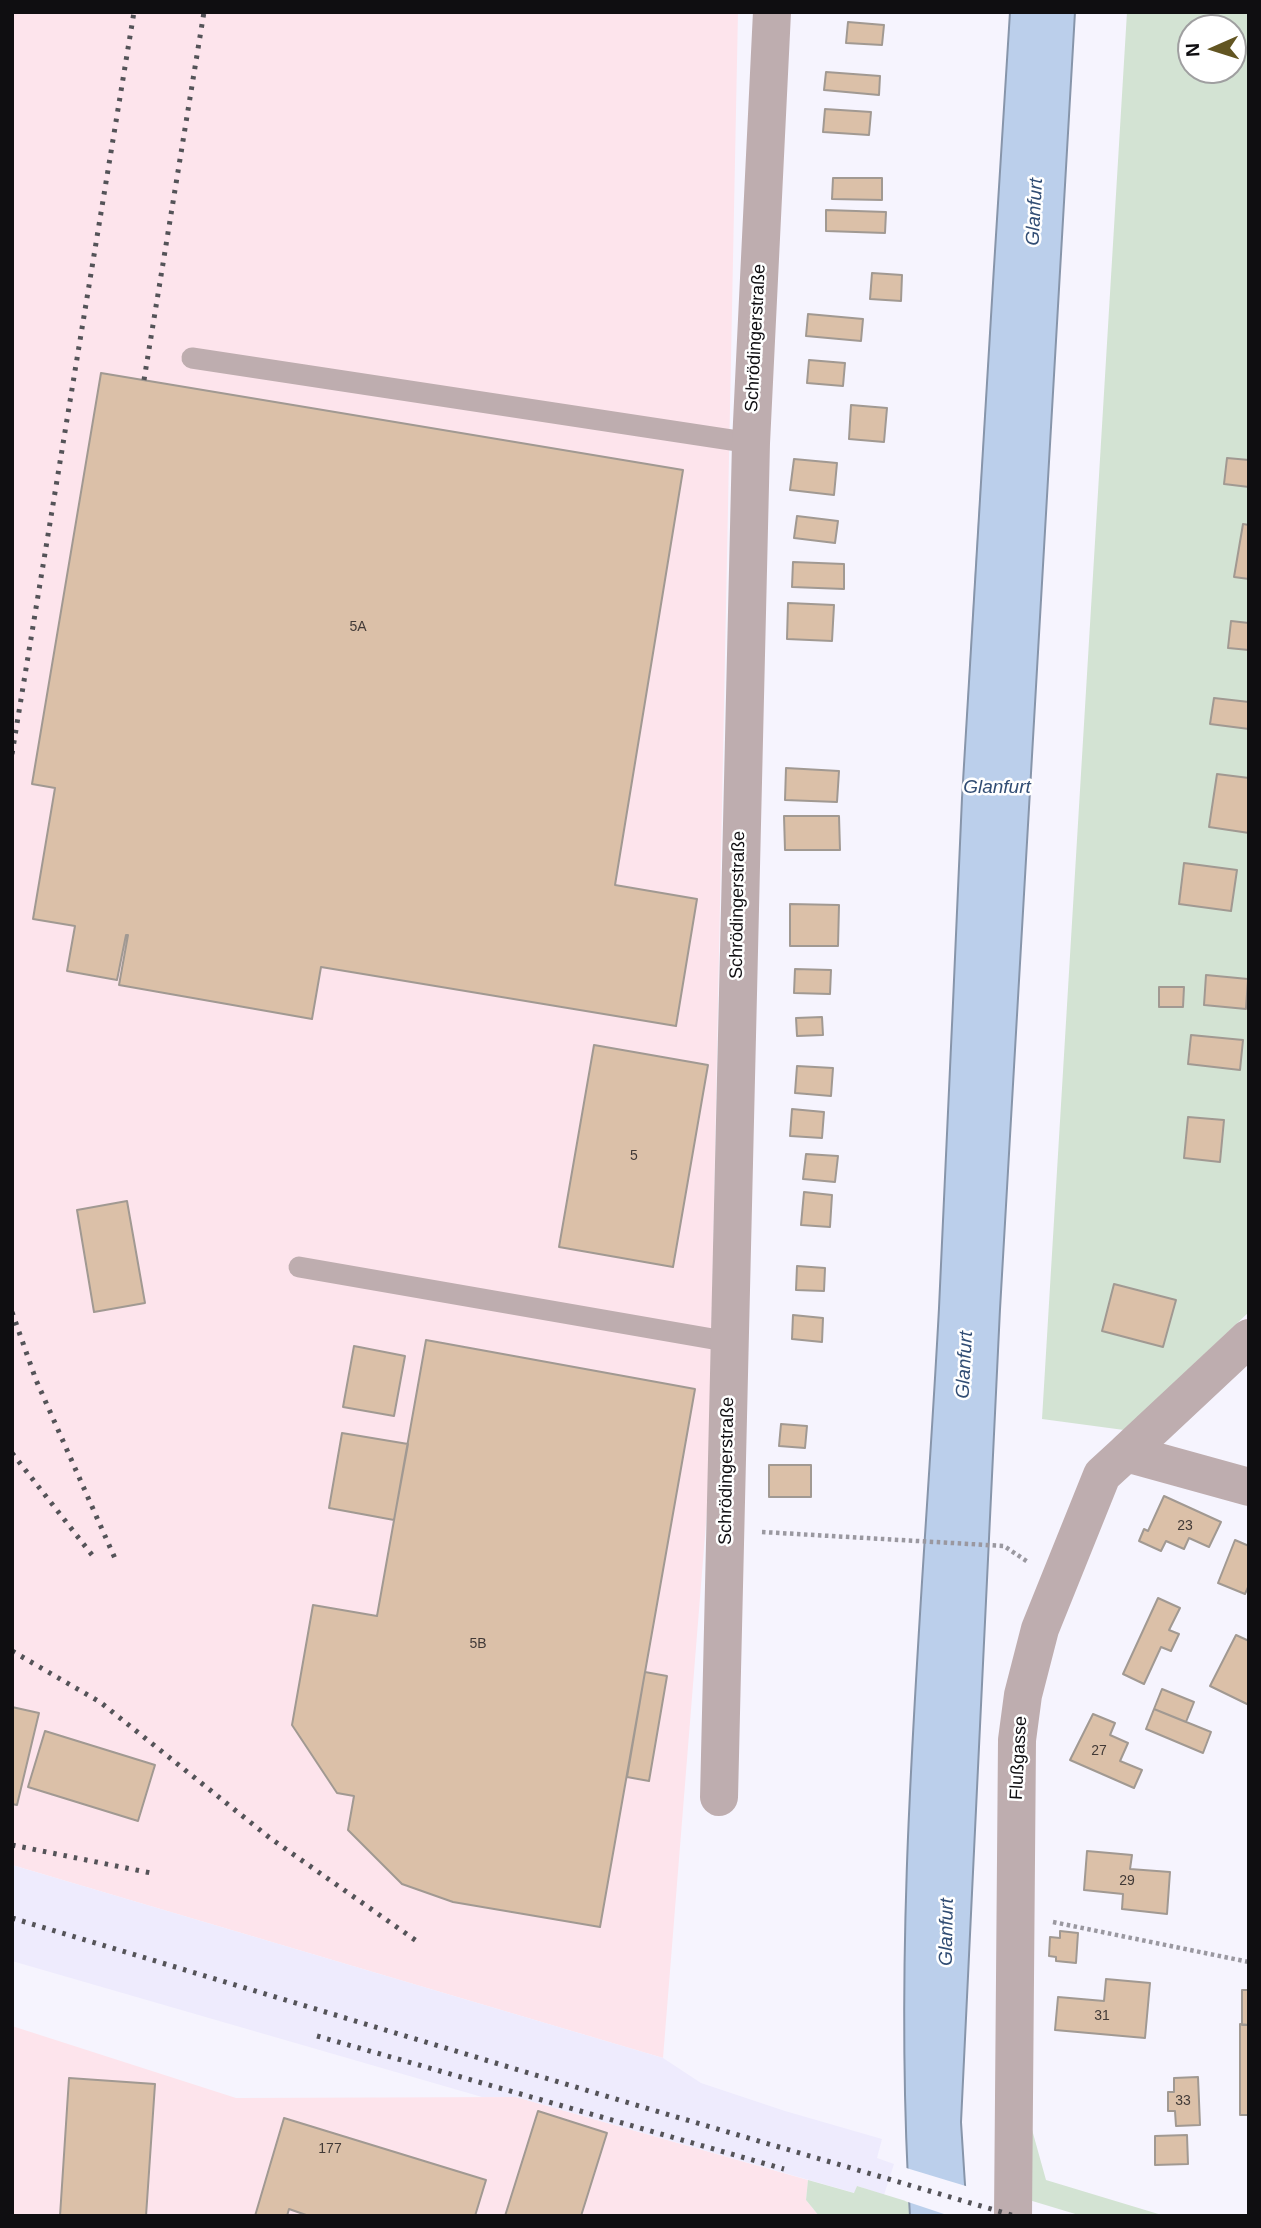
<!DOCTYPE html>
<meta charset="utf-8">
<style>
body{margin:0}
#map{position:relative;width:1261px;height:2228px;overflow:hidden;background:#f6f4fe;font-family:Helvetica,sans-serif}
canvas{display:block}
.frame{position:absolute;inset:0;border:14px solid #0f0e11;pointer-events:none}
.north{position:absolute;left:1177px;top:14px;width:70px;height:70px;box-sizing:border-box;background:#fff;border:2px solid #9f9fa0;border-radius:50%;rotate:267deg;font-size:19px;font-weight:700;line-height:28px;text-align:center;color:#0f0e11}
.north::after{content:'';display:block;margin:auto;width:24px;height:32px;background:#625522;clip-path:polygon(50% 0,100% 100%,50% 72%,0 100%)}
</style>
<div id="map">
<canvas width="1261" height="2228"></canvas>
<div class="frame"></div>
<div class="north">N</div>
</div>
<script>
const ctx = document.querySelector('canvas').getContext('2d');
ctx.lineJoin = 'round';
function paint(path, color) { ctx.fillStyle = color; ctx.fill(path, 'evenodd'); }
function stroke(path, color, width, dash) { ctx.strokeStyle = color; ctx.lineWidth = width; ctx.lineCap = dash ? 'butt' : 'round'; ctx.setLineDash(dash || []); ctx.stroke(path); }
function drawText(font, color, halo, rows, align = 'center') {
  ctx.font = font + ' Helvetica,sans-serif'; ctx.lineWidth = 5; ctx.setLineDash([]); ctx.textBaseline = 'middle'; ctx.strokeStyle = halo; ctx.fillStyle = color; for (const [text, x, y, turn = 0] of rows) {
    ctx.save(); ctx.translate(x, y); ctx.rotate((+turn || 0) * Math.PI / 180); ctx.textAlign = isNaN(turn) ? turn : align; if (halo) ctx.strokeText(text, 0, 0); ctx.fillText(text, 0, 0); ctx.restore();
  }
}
paint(new Path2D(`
 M 12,12 L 738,12 L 708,1498 L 663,2058 L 12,1865 Z
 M 12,2026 L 236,2098 L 516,2097 L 808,2180 L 806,2200 L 819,2216 L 12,2216 Z`), '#fde4ec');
paint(new Path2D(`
 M 12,1865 L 663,2058 L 701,2083 L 785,2111 L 882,2139 L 877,2158 L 894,2164 L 884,2195 L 857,2186 L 855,2193 L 516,2097 L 482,2097 L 12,1961 Z`), '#eeebfd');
paint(new Path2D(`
 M 1127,12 L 1249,12 L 1249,1312 L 1124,1430 L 1042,1419 ZM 1191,28 L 1233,28 L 1233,70 L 1191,70 Z
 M 1031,2126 L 1046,2180 L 1165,2216 L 1082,2216 L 1029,2200 Z
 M 808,2180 L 854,2193 L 857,2186 L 909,2202 L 910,2216 L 819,2216 L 806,2200 Z`), '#d3e3d3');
const water = new Path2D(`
 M 1010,12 L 1075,12 L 1000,1309 L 961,2122 L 967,2216 L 910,2216 C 891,1913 923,1610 939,1308 C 948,1138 954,968 962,798 C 976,536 994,274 1010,12 Z`);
paint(water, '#bbcfeb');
stroke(water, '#8795aa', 2);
paint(new Path2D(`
 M 903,2167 L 969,2187 L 971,2216 L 950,2216 L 905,2201 Z`), '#f6f4fe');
const building = new Path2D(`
 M 848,22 L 884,25 L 882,45 L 846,43 Z
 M 826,72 L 880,76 L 879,95 L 824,90 Z
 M 825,109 L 871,112 L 869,135 L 823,132 Z
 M 833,178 L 882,178 L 882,200 L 832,199 Z
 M 826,210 L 886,212 L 885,233 L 826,231 Z
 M 872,273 L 902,275 L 901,301 L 870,299 Z
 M 808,314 L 863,319 L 861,341 L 806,336 Z
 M 809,360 L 845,363 L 843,386 L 807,383 Z
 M 101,373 L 683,470 L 615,885 L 697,899 L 676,1026 L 321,967 L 312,1019 L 119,985 L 128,935 L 126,935 L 117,980 L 67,971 L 75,926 L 33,919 L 55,788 L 32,784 Z
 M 851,405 L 887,408 L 884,442 L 849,439 Z
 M 1227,458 L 1249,460 L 1249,487 L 1224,484 Z
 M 794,459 L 837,463 L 834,495 L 790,490 Z
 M 797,516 L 838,521 L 835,543 L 794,538 Z
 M 1243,524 L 1249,525 L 1249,579 L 1234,577 Z
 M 793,562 L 844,564 L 844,589 L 792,587 Z
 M 788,603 L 834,605 L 832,641 L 787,639 Z
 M 1231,621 L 1249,623 L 1249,650 L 1228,648 Z
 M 1214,698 L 1249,702 L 1249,729 L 1210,724 Z
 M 786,768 L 839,771 L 837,802 L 785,800 Z
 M 1217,774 L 1249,778 L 1249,833 L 1209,827 Z
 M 784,816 L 839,816 L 840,850 L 785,850 Z
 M 1184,863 L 1237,870 L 1231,911 L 1179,904 Z
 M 790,904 L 839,905 L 838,946 L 790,946 Z
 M 795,969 L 831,970 L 830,994 L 794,993 Z
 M 1206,975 L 1248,979 L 1246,1009 L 1204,1005 Z
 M 1159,987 L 1184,987 L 1183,1007 L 1159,1007 Z
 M 822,1017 L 823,1035 L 797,1036 L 796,1018 Z
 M 1191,1035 L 1243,1040 L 1240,1070 L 1188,1064 Z
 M 594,1045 L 708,1065 L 673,1267 L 559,1247 Z
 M 797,1066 L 833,1068 L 831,1096 L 795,1093 Z
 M 792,1109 L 824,1112 L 822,1138 L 790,1136 Z
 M 1188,1117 L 1224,1120 L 1220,1162 L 1184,1158 Z
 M 806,1154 L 838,1156 L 835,1182 L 803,1179 Z
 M 804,1192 L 832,1195 L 830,1227 L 801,1225 Z
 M 127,1201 L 145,1303 L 94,1312 L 77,1210 Z
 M 797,1266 L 825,1268 L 824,1291 L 796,1290 Z
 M 1114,1284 L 1176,1300 L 1163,1347 L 1102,1331 Z
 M 793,1315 L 823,1318 L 822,1342 L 792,1339 Z
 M 426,1340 L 695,1389 L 600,1927 L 453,1902 L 402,1884 L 348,1830 L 354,1796 L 337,1793 L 292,1725 L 313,1605 L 377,1616 Z
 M 354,1346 L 405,1356 L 394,1416 L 343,1407 Z
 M 781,1424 L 807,1426 L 805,1448 L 779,1446 Z
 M 342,1433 L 408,1444 L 394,1520 L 329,1508 Z
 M 769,1465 L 811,1465 L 811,1497 L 769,1497 Z
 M 1164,1496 L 1221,1522 L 1209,1547 L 1189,1538 L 1184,1549 L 1166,1541 L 1161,1551 L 1139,1541 L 1144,1529 L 1148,1531 Z
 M 1235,1540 L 1249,1546 L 1249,1585 L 1245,1594 L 1218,1583 Z
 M 1158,1598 L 1180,1608 L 1169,1630 L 1179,1634 L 1171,1651 L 1161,1647 L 1144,1684 L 1123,1674 Z
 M 1236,1635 L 1249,1641 L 1249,1705 L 1210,1686 Z
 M 645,1672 L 667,1676 L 649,1781 L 627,1777 Z
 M 1162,1689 L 1194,1702 L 1186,1722 L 1154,1709 Z
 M 12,1707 L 39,1713 L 17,1805 L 12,1804 Z
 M 1154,1709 L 1211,1732 L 1203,1753 L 1146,1729 Z
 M 1093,1714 L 1115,1723 L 1110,1735 L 1128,1743 L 1120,1761 L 1142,1770 L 1134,1788 L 1070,1760 Z
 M 45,1731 L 155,1765 L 138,1821 L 28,1787 Z
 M 1087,1851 L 1132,1855 L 1130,1869 L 1170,1872 L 1167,1914 L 1122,1909 L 1123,1894 L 1084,1890 Z
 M 1060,1931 L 1078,1933 L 1076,1963 L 1056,1961 L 1056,1957 L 1049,1956 L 1050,1937 L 1060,1938 Z
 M 1106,1979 L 1150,1983 L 1145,2038 L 1055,2030 L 1058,1997 L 1104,2001 Z
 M 1242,1990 L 1249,1990 L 1249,2025 L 1242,2025 Z
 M 1240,2024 L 1249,2025 L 1249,2115 L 1240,2115 Z
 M 1198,2077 L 1200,2125 L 1176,2126 L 1175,2111 L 1168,2111 L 1168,2092 L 1174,2092 L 1174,2078 Z
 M 69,2078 L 155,2084 L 146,2216 L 60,2216 Z
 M 538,2111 L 607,2133 L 581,2216 L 505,2216 Z
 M 284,2118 L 486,2180 L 475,2216 L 309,2216 L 289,2209 L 287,2216 L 255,2216 Z
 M 1187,2135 L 1188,2164 L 1155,2165 L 1155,2136 Z`);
paint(building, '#dbc0a8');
stroke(building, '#a19992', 2);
stroke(new Path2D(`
 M 762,1532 L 1004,1546 L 1028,1562
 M 1053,1922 L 1249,1962`), '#9a98a0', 4.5, [3.5, 3.5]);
stroke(new Path2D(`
 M 192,358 L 751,443
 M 299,1267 L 730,1342`), '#beadaf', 21);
stroke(new Path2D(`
 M 1126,1453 L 1249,1338
 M 719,1797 L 751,443 L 772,12
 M 1013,2216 L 1017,1740 L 1023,1695 L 1040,1629 L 1102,1475 L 1126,1453 L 1249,1487`), '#beadaf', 38);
stroke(new Path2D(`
 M 144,380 L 204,12
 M 12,754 L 134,12
 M 12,1312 L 36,1380 L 117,1563
 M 12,1453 L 96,1560
 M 12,1651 L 100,1702 L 270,1838 L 418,1942
 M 12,1845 L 156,1874
 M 12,1918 L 639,2106 L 1015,2216
 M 317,2036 L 784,2169`), '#545358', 5, [3.5, 7]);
drawText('14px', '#423a37', null, [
 ["5A",358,627],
 ["5",634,1156],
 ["23",1185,1526],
 ["5B",478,1644],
 ["27",1099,1751],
 ["29",1127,1881],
 ["31",1102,2016],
 ["33",1183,2101],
 ["177",330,2149]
]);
drawText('18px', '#0f0e11', '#fff', [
 ["Schrödingerstraße",756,338,-87],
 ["Schrödingerstraße",738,905,-89],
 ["Schrödingerstraße",727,1471,-89],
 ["Flußgasse",1019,1758,-87]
]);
drawText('italic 19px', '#314d74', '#fff', [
 ["Glanfurt",1035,212,-87],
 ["Glanfurt",997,788],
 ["Glanfurt",965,1365,-87],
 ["Glanfurt",947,1932,-89]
]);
</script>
